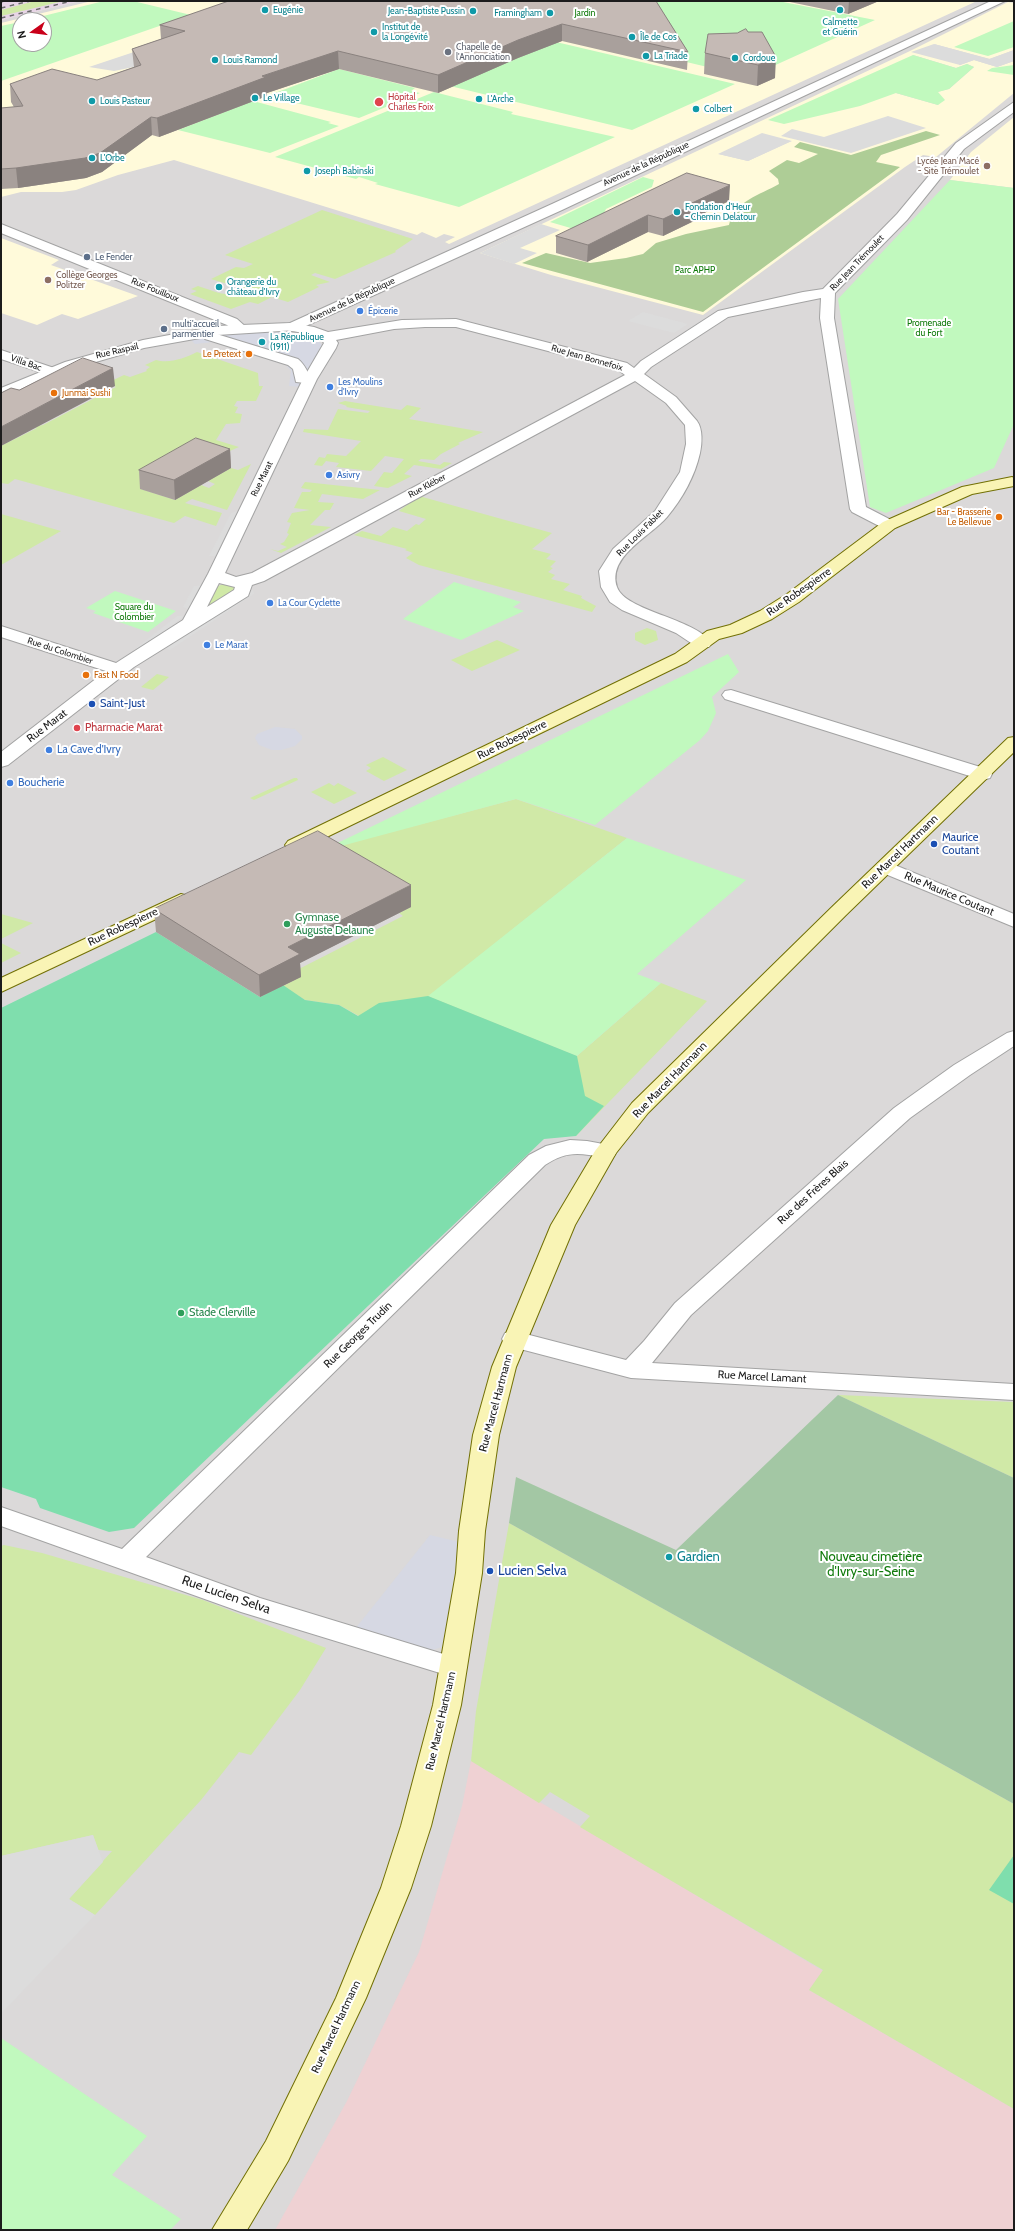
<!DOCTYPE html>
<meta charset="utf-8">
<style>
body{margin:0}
#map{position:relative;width:1015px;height:2231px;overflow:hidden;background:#eee8e2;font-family:Cabin,sans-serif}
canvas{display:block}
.frame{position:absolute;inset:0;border:2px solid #1c1c1c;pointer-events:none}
.north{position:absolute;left:12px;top:12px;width:40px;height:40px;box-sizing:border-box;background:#fff;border:1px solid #a4a4a4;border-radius:50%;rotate:256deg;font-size:11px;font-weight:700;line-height:16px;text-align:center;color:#1c1c1c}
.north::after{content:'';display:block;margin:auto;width:14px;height:18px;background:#c9001a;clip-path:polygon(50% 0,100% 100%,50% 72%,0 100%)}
</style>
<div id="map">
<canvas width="1015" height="2231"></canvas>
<div class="frame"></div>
<div class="north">N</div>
</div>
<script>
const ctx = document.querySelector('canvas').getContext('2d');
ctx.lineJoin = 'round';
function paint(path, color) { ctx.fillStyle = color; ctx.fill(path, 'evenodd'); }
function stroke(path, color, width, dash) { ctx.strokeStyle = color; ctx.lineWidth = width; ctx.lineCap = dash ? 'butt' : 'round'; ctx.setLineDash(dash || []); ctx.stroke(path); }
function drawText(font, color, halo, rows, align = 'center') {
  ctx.font = font + ' Cabin,sans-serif'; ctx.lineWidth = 4; ctx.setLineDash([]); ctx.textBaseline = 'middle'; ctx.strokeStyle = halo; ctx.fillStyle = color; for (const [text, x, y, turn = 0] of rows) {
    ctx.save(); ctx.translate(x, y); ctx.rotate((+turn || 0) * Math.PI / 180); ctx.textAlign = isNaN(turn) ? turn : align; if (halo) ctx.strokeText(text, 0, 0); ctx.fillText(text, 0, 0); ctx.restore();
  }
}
paint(new Path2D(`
 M 80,1 L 1014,1 L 1014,2230 L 1,2230 L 1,20 ZM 20,20 L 44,20 L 44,44 L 20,44 Z`), '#dbd9d9');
paint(new Path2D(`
 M 471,1761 L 823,1971 L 809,1990 L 1014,2109 L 1014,2230 L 275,2230 L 347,2101 L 419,1952 L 462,1806 Z`), '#efd1d3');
paint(new Path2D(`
 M 1,1 L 80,1 L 1,20 Z`), '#e7d4e6');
paint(new Path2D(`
 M 92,1 L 977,1 L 449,244 L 445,242 L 455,237 L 444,234 L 436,238 L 422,232 L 417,235 L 174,160 L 118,175 L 76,190 L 62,192 L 21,192 L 1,197 L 1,23 ZM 20,20 L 44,20 L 44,44 L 20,44 Z
 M 1008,2 L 1014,3 L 1014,50 L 990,59 L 934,44 L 960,65 L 974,60 L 997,67 L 1014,61 L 1014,93 L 936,157 L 923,155 L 905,167 L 703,315 L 551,275 L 480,253 L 910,51 ZM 913,55 L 956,68 L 967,64 L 974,67 L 949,89 L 937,92 L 938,105 L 896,93 ZM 791,141 L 748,161 L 719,154 Z
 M 1014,117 L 1014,188 L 950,180 L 971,152 Z
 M 1,238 L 59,260 L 51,265 L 138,296 L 78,319 L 62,314 L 37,325 L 1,313 Z`), '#fffada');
paint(new Path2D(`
 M 35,1 L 64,1 L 1,16 L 1,10 Z
 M 322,210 L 413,239 L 395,251 L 396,252 L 335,279 L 315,273 L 311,275 L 330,282 L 316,285 L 319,287 L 288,302 L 272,297 L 258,304 L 250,302 L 231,309 L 190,294 L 197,291 L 191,289 L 198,286 C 212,290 230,300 243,290 L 241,288 L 211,279 L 236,267 L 244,268 L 253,264 L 225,255 Z
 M 197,352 L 258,373 L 259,386 L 263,386 L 256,401 L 237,401 L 234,406 L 238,407 L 235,413 L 242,414 L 240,423 L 226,424 L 216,440 L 239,447 L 141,489 L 175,500 L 201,485 L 209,488 L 215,484 L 208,481 L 231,468 L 238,470 L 251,464 L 227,510 L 192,499 L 185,503 L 222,513 L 216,526 L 185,516 L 174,523 L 15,479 L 8,484 L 1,483 L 1,446 L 37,428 L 34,427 L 43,425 L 116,387 L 107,383 L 124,375 L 130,377 L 147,371 L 146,370 L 150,367 L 145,365 L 156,360 C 169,364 185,358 197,352 Z
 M 345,401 L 401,410 L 407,405 L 421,408 L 409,419 L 483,432 L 458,443 L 460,444 L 441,454 L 434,460 L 421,459 L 418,461 L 440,465 L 444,462 L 452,463 L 441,469 L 414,465 L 404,474 L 412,476 L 388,488 L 374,486 L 384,472 L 392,473 L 404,459 L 385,456 L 371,471 L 336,467 L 339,463 L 326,461 L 322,466 L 314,465 L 319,457 L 325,458 L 327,454 L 346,456 L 361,441 L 303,432 L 304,429 L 328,430 L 338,409 L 368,413 L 370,411 L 346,407 L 347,406 L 338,403 Z
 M 305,482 L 380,490 L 363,499 L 322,494 L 318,502 L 334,503 L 330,510 L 325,510 L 310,525 L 331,527 L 281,553 L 270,549 L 278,551 L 287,547 L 280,544 L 284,542 L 289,534 L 287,533 L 291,523 L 287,522 L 292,513 L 310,510 L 294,508 L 302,492 L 310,492 L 312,490 L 301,488 Z
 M 419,496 L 552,533 L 532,549 L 551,554 L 546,559 L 556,561 L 550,567 L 553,568 L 548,572 L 555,575 L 551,579 L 570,584 L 563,590 L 582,596 L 581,598 L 596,606 L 592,612 L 419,565 L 406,558 L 413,553 L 405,550 L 407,549 L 354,535 L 362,531 L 381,536 L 393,527 L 407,531 L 416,524 L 419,525 L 426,519 L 399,511 Z
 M 1,514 L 61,531 L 1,565 Z
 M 223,584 L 236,586 L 236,590 L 210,605 L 208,605 L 216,587 Z
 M 647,628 L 656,631 L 658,640 L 645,645 L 635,640 L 635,633 Z
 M 497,640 L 520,650 L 472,671 L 451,660 Z
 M 157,674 L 169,677 L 153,690 L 141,687 Z
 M 383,757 L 407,770 L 384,781 L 366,771 L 371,768 L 366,765 Z
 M 294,778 L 297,778 L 298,780 L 254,800 L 250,798 Z
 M 329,783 L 334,786 L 338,783 L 357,793 L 334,804 L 311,792 Z
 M 516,799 L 627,838 L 429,996 L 577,1056 L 661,983 L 707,1001 L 576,1136 L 339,1005 L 305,1000 L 283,986 L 300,977 L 293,972 L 403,916 L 399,913 L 411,907 L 319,851 Z
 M 1,914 L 33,923 L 1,939 Z
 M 1,943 L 21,953 L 1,963 Z
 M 838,1395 L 1014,1402 L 1014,1478 Z
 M 509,1523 L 1014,1804 L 1014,2109 L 809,1990 L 823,1970 L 580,1827 L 590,1816 L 550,1792 L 539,1803 L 471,1761 L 476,1711 Z
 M 4,1545 L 42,1553 L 203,1600 L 326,1648 L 300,1690 L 251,1755 L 239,1752 L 201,1800 L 95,1915 L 69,1899 L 112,1851 L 98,1850 L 93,1835 L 1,1856 L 1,1546 Z`), '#d0e9a7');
paint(new Path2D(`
 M 926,131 L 940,135 L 881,155 L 876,162 L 900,167 L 703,312 L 522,263 L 546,253 L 590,263 L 626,258 L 643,254 L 656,243 L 686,234 L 729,225 C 734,201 760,195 779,184 L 778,179 L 769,171 L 787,160 L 799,163 L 818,154 L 794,147 L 800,142 L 851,155 Z`), '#aecd96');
paint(new Path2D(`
 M 838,1395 L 1014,1478 L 1014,1804 L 509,1523 L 516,1477 L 676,1550 Z`), '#a3c7a4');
paint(new Path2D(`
 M 104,1 L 133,1 L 191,15 L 1,81 L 1,26 L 20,22 L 20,44 L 44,44 L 44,20 L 27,20 Z
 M 657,1 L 778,1 L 875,20 L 749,77 L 574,35 Z
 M 1014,21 L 1014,47 L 988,56 L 954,47 Z
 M 556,42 L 735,84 L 632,130 L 450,86 Z
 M 913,55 L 956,68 L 967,64 L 974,67 L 949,89 L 938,92 L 945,100 L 938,105 L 896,93 L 860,106 L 784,124 L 768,120 Z
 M 1014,65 L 1014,75 L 987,71 L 992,68 Z
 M 339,69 L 415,88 L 411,91 L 420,93 L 359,118 L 267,96 Z
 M 434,92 L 513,112 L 511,114 L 615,137 L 459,207 L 375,184 L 378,183 L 359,177 L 356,179 L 275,157 Z
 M 253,101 L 331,122 L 328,123 L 339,126 L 270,153 L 178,130 Z
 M 643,177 L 654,180 L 652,187 L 606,209 L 603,215 L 574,229 L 550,222 Z
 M 950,180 L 1014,188 L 1014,424 L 994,468 L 886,513 L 870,507 L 838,299 Z
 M 454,582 L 521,602 L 513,607 L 524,611 L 461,640 L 403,619 Z
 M 115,591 L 176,611 L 148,632 L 93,613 L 96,611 L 86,608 Z
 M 728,654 L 739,672 L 712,697 L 716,713 L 708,731 L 700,740 L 595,825 L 516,799 L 319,852 Z
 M 627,838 L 746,880 L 637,974 L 661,983 L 577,1056 L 428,996 Z
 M 1,2038 L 147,2136 L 112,2175 L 181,2219 L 170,2230 L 1,2230 Z`), '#c1f9be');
paint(new Path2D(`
 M 156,932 L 260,997 L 283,985 L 305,1000 L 339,1005 L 358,1016 L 379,1003 L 428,996 L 577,1056 L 585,1096 L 604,1106 L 576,1136 L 544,1139 L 134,1528 L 109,1532 L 40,1508 L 36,1499 L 1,1487 L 1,1008 Z
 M 1014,1855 L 1014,1904 L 989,1890 Z`), '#7fdead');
paint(new Path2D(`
 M 161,43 L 139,65 L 134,67 L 114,71 L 89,67 Z
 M 934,44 L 989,59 L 1014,50 L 1014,61 L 997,67 L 974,60 L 960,65 L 911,52 Z
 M 888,116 L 926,128 L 851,153 L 781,136 L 792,129 L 824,137 Z
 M 762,133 L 792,141 L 748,161 L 718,154 Z
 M 541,224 L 560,230 L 520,248 L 537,253 L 514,264 L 480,253 Z
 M 643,312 L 688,324 L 674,333 L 628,321 Z
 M 238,511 L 216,556 L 209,556 L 231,513 Z
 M 203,585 L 189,610 L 183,607 L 194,586 Z
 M 253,590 L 254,594 L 170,650 L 165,648 Z
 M 177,616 L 184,616 L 139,651 L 136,648 Z
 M 93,1835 L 103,1862 L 69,1899 L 95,1915 L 1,2014 L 1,1856 Z`), '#dcdcdc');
paint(new Path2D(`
 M 274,331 L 304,334 L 316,338 L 322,345 L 302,387 L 289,386 L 291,371 L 286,365 L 213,342 L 195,344 L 190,339 L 219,334 Z
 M 275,727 L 295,729 L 302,736 L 302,739 L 295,746 L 281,750 L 272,750 L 259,745 L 255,738 L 257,734 Z
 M 430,1535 L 464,1543 L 444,1646 L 430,1651 L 355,1629 Z`), '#d6d8e3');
const pedestrian = new Path2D(`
 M 210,332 L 298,359 C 306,366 307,372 312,379 L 305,383 L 296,382 L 293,369 L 288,365 L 205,339 L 203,336 Z`);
const minor = new Path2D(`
 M 1014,102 L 1014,112 L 964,149 L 907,220 L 835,293 L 834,318 L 866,507 L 895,522 L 897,525 L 895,528 L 883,528 L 852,512 L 850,509 L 820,318 L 821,298 L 728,317 L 651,367 L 644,374 L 676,397 L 697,421 C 703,429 702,444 700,453 C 695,476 682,499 667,517 C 650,537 607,556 617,587 C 625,611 694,618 712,643 L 709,647 L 697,647 L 676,633 L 622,610 L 610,602 L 601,587 L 599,571 L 613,549 L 655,511 L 680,472 L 686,444 L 685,425 L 666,403 L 635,381 L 264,581 L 252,585 L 248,596 L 134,667 L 8,765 L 1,767 L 1,752 L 106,671 L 1,637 L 1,626 L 116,663 L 183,620 L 208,574 L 303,379 L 324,343 C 318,332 298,333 287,330 L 285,327 L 287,324 L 292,323 L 314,327 L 328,332 L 402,320 L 456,319 L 627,363 L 634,368 L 641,361 L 718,311 L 803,292 L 823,289 L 897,214 L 956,143 ZM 425,327 L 456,327 L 617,369 L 625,375 L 252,573 L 236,577 L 225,573 L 317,379 L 336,348 L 338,343 L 336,340 L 394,329 ZM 219,583 L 235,587 L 234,590 L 207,607 Z
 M 1,224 L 237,319 L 247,328 L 245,331 L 235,331 L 227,325 L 1,233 Z
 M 1,350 L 57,369 L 59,372 L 52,376 L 1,359 Z
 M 731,690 L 990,770 L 992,774 L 990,778 L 983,780 L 976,778 L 725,699 L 722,695 L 725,691 Z
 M 885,861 L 1014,914 L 1014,927 L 878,871 L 875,867 L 878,863 Z
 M 1014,1031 L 1014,1046 L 970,1075 L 910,1118 L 691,1315 L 652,1363 L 1014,1384 L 1014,1400 L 631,1378 L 505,1345 L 502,1339 L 505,1333 L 514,1331 L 626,1360 L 644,1341 L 675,1303 L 894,1108 L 954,1065 L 1007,1033 Z
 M 570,1140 L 587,1141 L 614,1146 L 617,1151 L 614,1156 C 605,1158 598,1156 589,1155 C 572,1152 560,1155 545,1165 L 146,1557 L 260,1598 L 463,1660 L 467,1667 L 463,1674 L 453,1677 L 241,1612 L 1,1526 L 1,1507 L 122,1549 L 529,1155 L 546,1146 Z`);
const tertiary = new Path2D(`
 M 991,1 L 1005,1 L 562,210 L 297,330 L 217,335 L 144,348 L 75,368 L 1,397 L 1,388 L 65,362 L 143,340 L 217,326 L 290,323 L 552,204 Z`);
const secondary = new Path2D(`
 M 1012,477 L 1014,478 L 1014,486 L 972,494 L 895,528 L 799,602 L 772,619 L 742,633 L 719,639 L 687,662 L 302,849 L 295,851 L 288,849 L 285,845 L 288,841 L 675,654 L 707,631 L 730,625 L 760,611 L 787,594 L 883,522 L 962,487 Z
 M 1014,737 L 1014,752 L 846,915 L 648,1113 L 616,1153 L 575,1225 L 516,1367 L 499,1435 L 485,1531 L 482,1573 L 461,1705 L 431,1826 L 411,1888 L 366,1998 L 288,2161 L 247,2230 L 212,2230 L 266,2141 L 336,1998 L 381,1888 L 401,1826 L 433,1705 L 456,1573 L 459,1531 L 473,1435 L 492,1367 L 551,1225 L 595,1151 L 632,1103 L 832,907 L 1008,738 Z
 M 181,894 L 188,896 L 191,900 L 188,904 L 1,992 L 1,978 Z`);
stroke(pedestrian, '#a3a3a3', 2);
stroke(minor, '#a3a3a3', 2);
stroke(tertiary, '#a3a3a3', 2);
stroke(secondary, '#727005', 2);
paint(pedestrian, '#fff');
paint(minor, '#fff');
paint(tertiary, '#fff');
paint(secondary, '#f9f4b5');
stroke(new Path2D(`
 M 1,2 L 4,1
 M 1,8 L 30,1
 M 1,18 L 72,1`), '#6a6a6a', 1.5, [4.5, 4.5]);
paint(new Path2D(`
 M 229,1 L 658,1 L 656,2 L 688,52 L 687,70 L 562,41 L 518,58 L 438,93 L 339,69 L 267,93 L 267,96 L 159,137 L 152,135 L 102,172 L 86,178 L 18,188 L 1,189 L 1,108 L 14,107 L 11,102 L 10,84 L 97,80 L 134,67 L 132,49 L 161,39 L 160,25 Z
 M 785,1 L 879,1 L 848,14 Z
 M 737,33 L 775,78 L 757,86 L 704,74 L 705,53 Z
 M 687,173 L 729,201 L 694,218 L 694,221 L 663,236 L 648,232 L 587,262 L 556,253 L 556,236 Z
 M 230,449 L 231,468 L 175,500 L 140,489 L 139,470 Z
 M 411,907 L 300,963 L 301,977 L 260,997 L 156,932 L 154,909 Z`), '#a9a09c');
paint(new Path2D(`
 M 849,1 L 879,1 L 848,14 Z
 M 562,24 L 562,41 L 518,58 L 438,93 L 438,75 L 518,40 Z
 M 338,51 L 339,69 L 267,93 L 267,96 L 159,137 L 157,118 L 262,76 Z
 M 776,57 L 775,78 L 757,86 L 758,65 Z
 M 151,117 L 152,135 L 102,172 L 86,178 L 18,188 L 16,168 Z
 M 730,185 L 729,201 L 694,218 L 694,221 L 663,236 L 663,219 L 692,203 Z
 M 648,215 L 648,232 L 587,262 L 588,245 Z
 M 113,368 L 115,386 L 1,446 L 1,427 Z
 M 230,449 L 231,468 L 175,500 L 174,480 Z
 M 411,885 L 411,907 L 300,963 L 301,977 L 260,997 L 259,975 L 288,947 Z`), '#8a827f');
const building = new Path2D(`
 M 229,1 L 656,1 L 688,52 L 562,24 L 518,40 L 438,75 L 338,51 L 262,76 L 266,77 L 157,118 L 151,117 L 100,153 L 85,158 L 16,168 L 1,169 L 1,108 L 23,106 L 10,84 L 52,69 L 97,80 L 141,65 L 132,49 L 185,31 L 160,25 Z
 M 746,29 L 748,32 L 762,32 L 776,57 L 758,65 L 705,53 L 708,34 L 737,33 Z
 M 687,173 L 730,185 L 692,203 L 695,204 L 663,219 L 648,215 L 588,245 L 556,236 Z
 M 83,358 L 113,368 L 1,427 L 1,393 L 11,388 L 19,390 Z
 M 196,438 L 230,449 L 174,480 L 139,470 Z
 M 318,831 L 411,885 L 288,947 L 300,954 L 259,975 L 154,909 Z`);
paint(building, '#c5bab5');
stroke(building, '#8a827f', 1);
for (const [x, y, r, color] of [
 [265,10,4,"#0f9aa8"],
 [840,10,4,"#0f9aa8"],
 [473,11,4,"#0f9aa8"],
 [550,13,4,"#0f9aa8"],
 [374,32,4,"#0f9aa8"],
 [632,37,4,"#0f9aa8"],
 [448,52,4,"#6b7280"],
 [646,56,4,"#0f9aa8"],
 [735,58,4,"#0f9aa8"],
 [215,60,4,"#0f9aa8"],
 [255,98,4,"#0f9aa8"],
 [479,99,4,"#0f9aa8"],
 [92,101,4,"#0f9aa8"],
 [379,102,5,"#e0444e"],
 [696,109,4,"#0f9aa8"],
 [92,158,4,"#0f9aa8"],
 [987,166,4,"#8d6e63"],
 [307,171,4,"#0f9aa8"],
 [677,212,4,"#0f9aa8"],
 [87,257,4,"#5c6f8a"],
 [48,280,4,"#8d6e63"],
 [219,287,4,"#0f9aa8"],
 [360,311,4,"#3f7fe0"],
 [164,329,4,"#5c6f8a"],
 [262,342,4,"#0f9aa8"],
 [249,354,4,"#e8710a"],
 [330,387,4,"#3f7fe0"],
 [54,393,4,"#e8710a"],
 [329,475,4,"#3f7fe0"],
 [999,517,4,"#e8710a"],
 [270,603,4,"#3f7fe0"],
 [207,645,4,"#3f7fe0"],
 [86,675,4,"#e8710a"],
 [92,704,4,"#1a4fb4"],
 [77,728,4,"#e0444e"],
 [49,750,4,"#3f7fe0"],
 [10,783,4,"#3f7fe0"],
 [934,844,4,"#1a4fb4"],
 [287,924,4,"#2e9e5b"],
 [181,1313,4,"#2e9e5b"],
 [669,1557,4,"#0f9aa8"],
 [490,1571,4,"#1a4fb4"]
]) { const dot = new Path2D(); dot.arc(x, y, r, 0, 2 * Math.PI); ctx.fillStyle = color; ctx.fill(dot); stroke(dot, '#fff', 1.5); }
drawText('9px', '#0d838f', '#fff', [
 ["Eugénie",273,10],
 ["Jean-Baptiste Pussin",465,11,"right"],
 ["Framingham",542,13,"right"],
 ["Calmette",840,22,"center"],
 ["et Guérin",840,32,"center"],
 ["Institut de",382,27],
 ["la Longévité",382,37],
 ["Île de Cos",640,37],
 ["La Triade",654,56],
 ["Cordoue",743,58],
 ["Louis Ramond",223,60],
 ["Le Village",263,98],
 ["L'Arche",487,99],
 ["Louis Pasteur",100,101],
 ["Colbert",704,109],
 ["L'Orbe",100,158],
 ["Joseph Babinski",315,171],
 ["Fondation d'Heur",685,207],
 ["- Chemin Delatour",685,217],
 ["Orangerie du",227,282],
 ["château d'Ivry",227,292],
 ["La République",270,337],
 ["(1911)",270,347]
], 'left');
drawText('9px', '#107a0b', '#fff', [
 ["Jardin",585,13],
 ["Parc APHP",695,270],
 ["Promenade",929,323],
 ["du Fort",929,333],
 ["Square du",134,607],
 ["Colombier",134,617]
]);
drawText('9px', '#5b616d', '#fff', [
 ["Chapelle de",456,47],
 ["l'Annonciation",456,57]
], 'left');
drawText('9px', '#be3a42', '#fff', [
 ["Hôpital",388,97],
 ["Charles Foix",388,107]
], 'left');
drawText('9px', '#785e54', '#fff', [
 ["Lycée Jean Macé",979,161],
 ["- Site Trémoulet",979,171],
 ["Collège Georges",56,275,"left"],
 ["Politzer",56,285,"left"]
], 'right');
drawText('9px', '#1c1c1c', '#fff', [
 ["Avenue de la République",646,164,-25],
 ["Rue Jean Trémoulet",857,263,-46],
 ["Rue Fouilloux",155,290,22],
 ["Avenue de la République",352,300,-25],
 ["Rue Raspail",117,351,-13],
 ["Rue Jean Bonnefoix",587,358,16],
 ["Villa Bac",26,363,19],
 ["Rue Marat",262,479,-64],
 ["Rue Kléber",427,486,-28],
 ["Rue Louis Fablet",640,533,-45],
 ["Rue du Colombier",60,651,18]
]);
drawText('9px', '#4e5e75', '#fff', [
 ["Le Fender",95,257],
 ["multi'accueil",172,324],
 ["parmentier",172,334]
], 'left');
drawText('9px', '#366cbe', '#fff', [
 ["Épicerie",368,311],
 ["Les Moulins",338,382],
 ["d'Ivry",338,392],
 ["Asivry",337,475],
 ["La Cour Cyclette",278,603],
 ["Le Marat",215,645]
], 'left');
drawText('9px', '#c56008', '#fff', [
 ["Le Pretext",241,354],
 ["Junmai Sushi",62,393,"left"],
 ["Bar - Brasserie",991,512],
 ["Le Bellevue",991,522],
 ["Fast N Food",94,675,"left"]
], 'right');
drawText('11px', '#1c1c1c', '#fff', [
 ["Rue Robespierre",799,592,-35],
 ["Rue Marat",47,726,-37],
 ["Rue Robespierre",512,740,-26],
 ["Rue Marcel Hartmann",900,852,-44],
 ["Rue Maurice Coutant",949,894,23],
 ["Rue Robespierre",123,927,-25],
 ["Rue Marcel Hartmann",670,1080,-46],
 ["Rue des Frères Blais",813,1192,-42],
 ["Rue Georges Trudin",358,1335,-44],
 ["Rue Marcel Lamant",762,1377,3],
 ["Rue Marcel Hartmann",496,1403,-75],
 ["Rue Marcel Hartmann",441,1721,-77],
 ["Rue Marcel Hartmann",336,2027,-65]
]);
drawText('11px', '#164399', '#fff', [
 ["Saint-Just",100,704],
 ["Maurice",942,838],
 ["Coutant",942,851]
], 'left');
drawText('11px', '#be3a42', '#fff', [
 ["Pharmacie Marat",85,728]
], 'left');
drawText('11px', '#366cbe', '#fff', [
 ["La Cave d'Ivry",57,750],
 ["Boucherie",18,783]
], 'left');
drawText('11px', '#27864d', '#fff', [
 ["Gymnase",295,918],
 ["Auguste Delaune",295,931],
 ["Stade Clerville",189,1313]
], 'left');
drawText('13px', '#0d838f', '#fff', [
 ["Gardien",677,1557]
], 'left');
drawText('13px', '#107a0b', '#fff', [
 ["Nouveau cimetière",871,1557],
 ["d'Ivry-sur-Seine",871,1572]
]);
drawText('13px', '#164399', '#fff', [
 ["Lucien Selva",498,1571]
], 'left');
drawText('13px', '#1c1c1c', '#fff', [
 ["Rue Lucien Selva",226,1595,19]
]);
</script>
